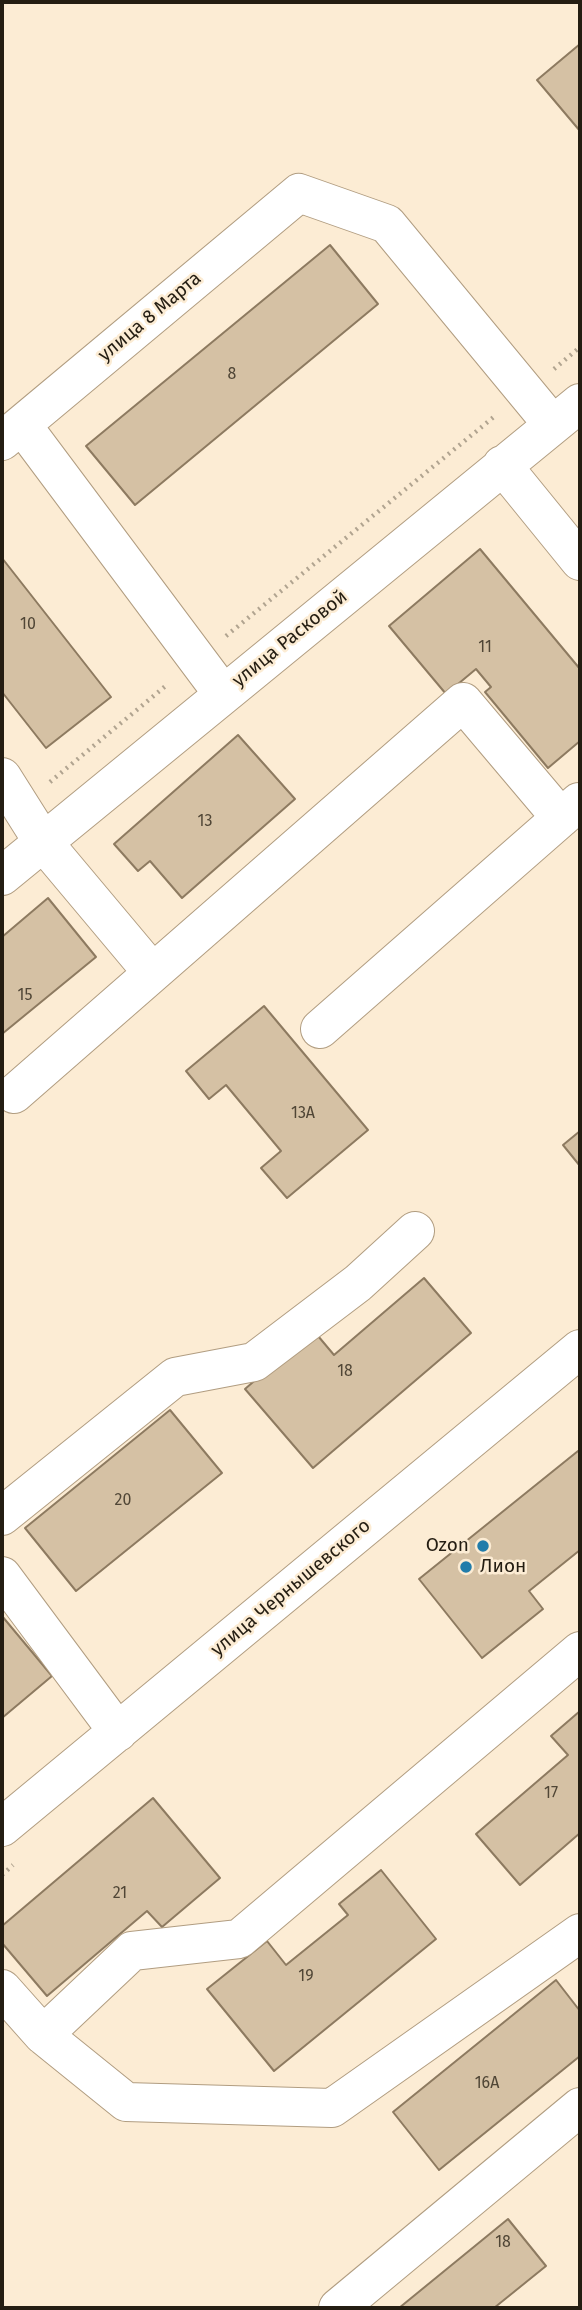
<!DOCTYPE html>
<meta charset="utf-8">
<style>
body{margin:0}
#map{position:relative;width:582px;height:2310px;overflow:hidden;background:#fcecd4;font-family:"Fira Sans",sans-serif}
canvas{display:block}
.frame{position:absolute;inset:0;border:4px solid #241d12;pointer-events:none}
</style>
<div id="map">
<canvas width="582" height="2310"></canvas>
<div class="frame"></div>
</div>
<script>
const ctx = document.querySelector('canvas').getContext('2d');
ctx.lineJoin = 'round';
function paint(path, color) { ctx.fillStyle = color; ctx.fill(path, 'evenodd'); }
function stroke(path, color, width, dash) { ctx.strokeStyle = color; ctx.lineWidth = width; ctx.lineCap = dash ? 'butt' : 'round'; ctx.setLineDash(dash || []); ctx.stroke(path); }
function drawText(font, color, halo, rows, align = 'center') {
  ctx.font = font + ' "Fira Sans",sans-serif'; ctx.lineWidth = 5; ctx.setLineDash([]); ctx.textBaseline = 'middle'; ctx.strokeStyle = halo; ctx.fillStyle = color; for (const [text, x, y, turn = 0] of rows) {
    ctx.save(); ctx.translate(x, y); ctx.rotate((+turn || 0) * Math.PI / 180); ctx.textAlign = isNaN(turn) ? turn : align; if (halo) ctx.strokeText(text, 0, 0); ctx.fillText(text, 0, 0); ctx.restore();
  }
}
const building = new Path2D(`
 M 580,44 L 580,131 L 537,80 Z
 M 330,245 L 378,304 L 135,505 L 86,446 Z
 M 480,549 L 580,669 L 580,741 L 548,768 L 485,692 L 491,687 L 476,669 L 446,694 L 389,626 Z
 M 2,558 L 111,697 L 46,748 L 2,692 Z
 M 238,735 L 295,799 L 182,898 L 150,861 L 138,871 L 114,844 Z
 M 48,898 L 96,957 L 2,1034 L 2,937 Z
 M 264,1006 L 368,1130 L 287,1198 L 261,1168 L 281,1151 L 226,1085 L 209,1099 L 186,1071 Z
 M 580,1131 L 580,1166 L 563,1145 Z
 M 424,1278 L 471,1333 L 313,1468 L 245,1389 L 313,1330 L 334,1355 Z
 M 170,1410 L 222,1473 L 76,1591 L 25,1528 Z
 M 578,1451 L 580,1454 L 580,1550 L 529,1591 L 543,1609 L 482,1658 L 419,1579 Z
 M 2,1616 L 52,1676 L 2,1718 Z
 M 580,1711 L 580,1833 L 520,1885 L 476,1834 L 568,1755 L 551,1736 Z
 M 153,1798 L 220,1878 L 162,1927 L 147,1911 L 47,1996 L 2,1943 L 2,1926 Z
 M 381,1870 L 436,1939 L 274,2071 L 207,1989 L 267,1941 L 286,1965 L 348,1915 L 339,1904 Z
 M 556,1980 L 580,2011 L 580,2056 L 439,2170 L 393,2112 Z
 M 508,2219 L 546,2266 L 494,2308 L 399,2308 Z`);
paint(building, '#d5c1a4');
stroke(building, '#8d7a60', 2);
const minor = new Path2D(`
 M 22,425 L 223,694
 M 2,441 L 299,193 L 387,224 L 553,425
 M 502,465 L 580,561
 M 2,777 L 43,842 L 152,972
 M 2,876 L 580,403
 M 320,1029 L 579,802
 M 14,1094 L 463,702 L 561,818
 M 2,1516 L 175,1377 L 254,1362 L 358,1283 L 415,1231
 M 2,1576 L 118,1732
 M 2,1827 L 580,1349
 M 2,1989 L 43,2035 L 132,1951 L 239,1939 L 580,1651
 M 43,2035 L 126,2102 L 332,2108 L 580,1933
 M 338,2308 L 580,2107`);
stroke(minor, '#b19d81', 40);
stroke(new Path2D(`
 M 554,369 L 580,347
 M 226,636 L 495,416
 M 50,782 L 168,684
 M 2,1875 L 13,1865`), '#b1a490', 4.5, [2, 5]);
stroke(minor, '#fff', 38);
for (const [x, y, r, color] of [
 [483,1546,7,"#217caa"],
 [466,1567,7,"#217caa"]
]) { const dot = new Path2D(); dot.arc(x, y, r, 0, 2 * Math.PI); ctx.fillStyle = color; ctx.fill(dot); stroke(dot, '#fcecd4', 2.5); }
drawText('16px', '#504636', null, [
 ["8",232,375],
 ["10",28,625],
 ["11",485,648],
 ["13",205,822],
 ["15",25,996],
 ["13А",303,1114],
 ["18",345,1372],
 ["20",123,1501],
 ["17",551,1794],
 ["21",120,1894],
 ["19",306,1977],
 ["16А",487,2084],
 ["18",503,2243]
]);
drawText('19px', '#241d12', '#fcecd4', [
 ["улица 8 Марта",150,317,-40],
 ["улица Расковой",290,639,-39],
 ["улица Чернышевского",291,1588,-40]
]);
drawText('19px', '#241d12', '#fcecd4', [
 ["Ozon",469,1546],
 ["Лион",480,1567,"left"]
], 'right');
</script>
